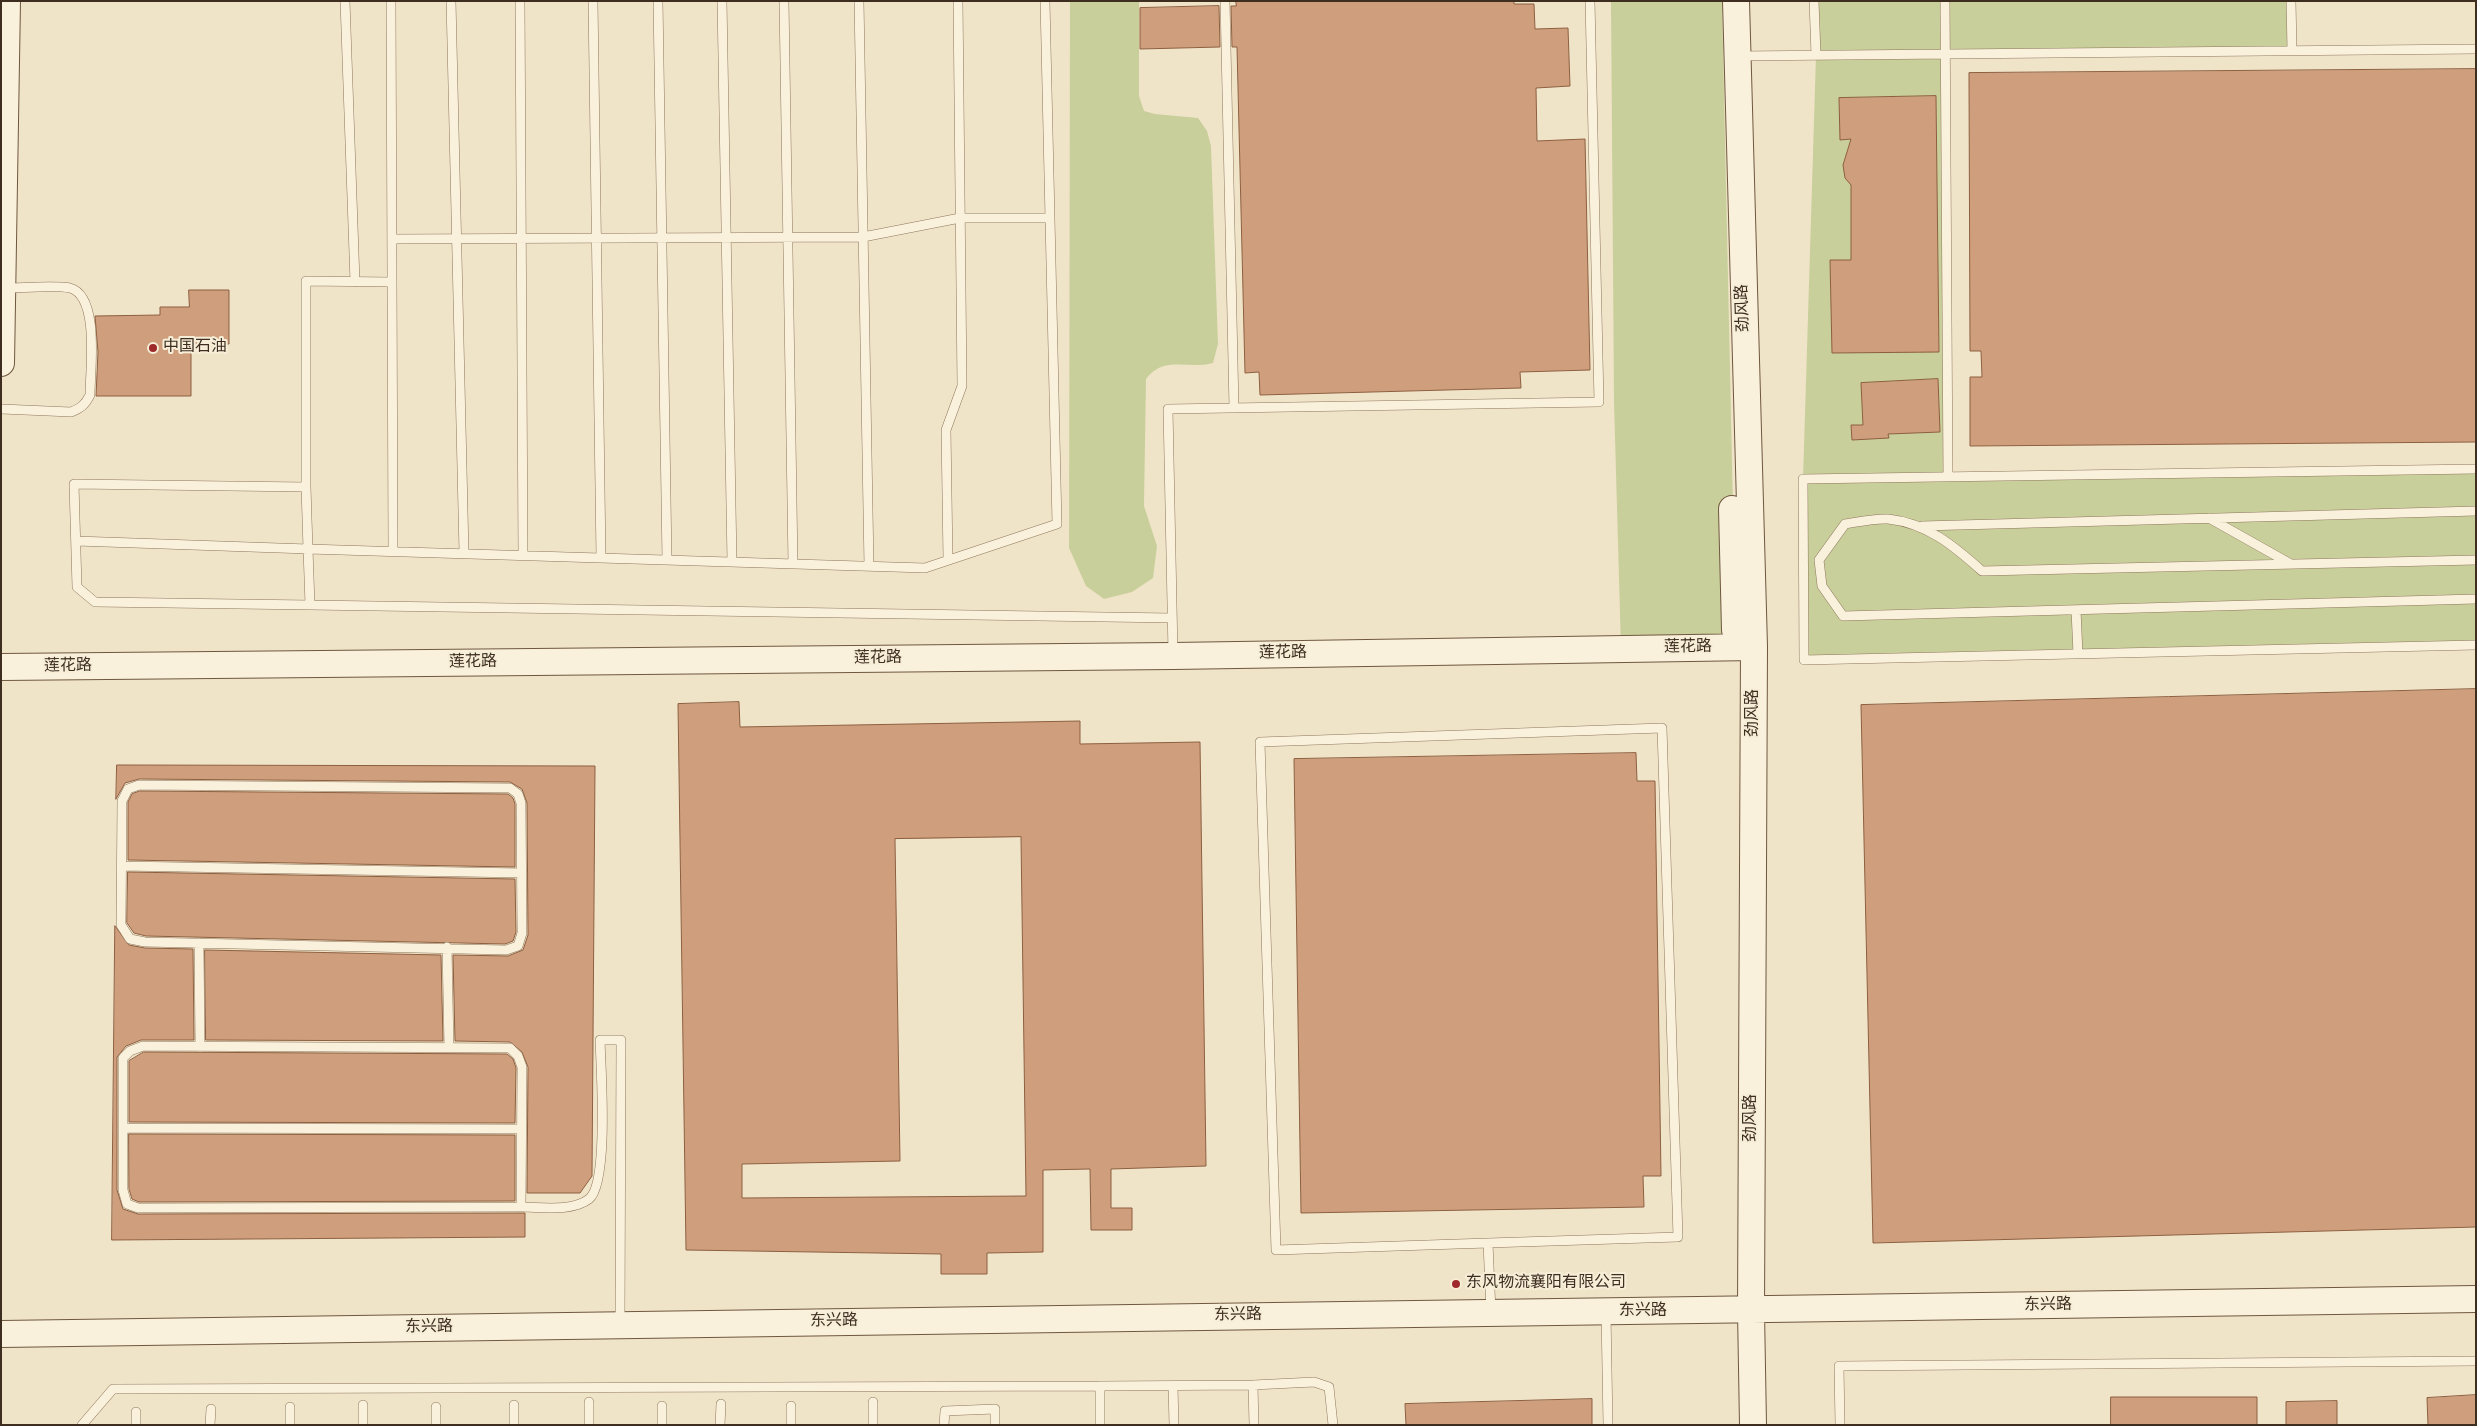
<!DOCTYPE html>
<meta charset="utf-8">
<style>
body{margin:0}
#map{position:relative;width:2477px;height:1426px;overflow:hidden;background:#f0e4c8;font-family:Spectral,serif}
canvas{display:block}
.frame{position:absolute;inset:0;border:2px solid #3d2e20;pointer-events:none}
</style>
<div id="map">
<canvas width="2477" height="1426"></canvas>
<div class="frame"></div>
</div>
<script>
const ctx = document.querySelector('canvas').getContext('2d');
ctx.lineJoin = 'round';
function paint(path, color) { ctx.fillStyle = color; ctx.fill(path, 'evenodd'); }
function stroke(path, color, width, dash) { ctx.strokeStyle = color; ctx.lineWidth = width; ctx.lineCap = dash ? 'butt' : 'round'; ctx.setLineDash(dash || []); ctx.stroke(path); }
function drawText(font, color, halo, rows, align = 'center') {
  ctx.font = font + ' Spectral,"Noto Sans SC",serif'; ctx.lineWidth = 4; ctx.setLineDash([]); ctx.textBaseline = 'middle'; ctx.strokeStyle = halo; ctx.fillStyle = color; for (const [text, x, y, turn = 0] of rows) {
    ctx.save(); ctx.translate(x, y); ctx.rotate((+turn || 0) * Math.PI / 180); ctx.textAlign = isNaN(turn) ? turn : align; if (halo) ctx.strokeText(text, 0, 0); ctx.fillText(text, 0, 0); ctx.restore();
  }
}
paint(new Path2D(`
 M 1070,1 L 1139,1 L 1139,96 L 1144,111 L 1155,114 L 1198,118 L 1207,131 L 1211,146 L 1218,344 L 1213,363 C 1187,370 1164,355 1146,379 L 1144,506 L 1157,546 L 1153,578 L 1132,592 L 1104,599 L 1086,586 L 1069,548 Z
 M 1611,1 L 1722,1 L 1736,647 L 1621,649 L 1614,402 Z
 M 1814,1 L 2291,1 L 2292,50 L 1946,55 L 1948,476 L 2476,469 L 2476,645 L 1804,660 L 1803,479 L 1816,55 Z`), '#c9cf9b');
const building = new Path2D(`
 M 1236,1 L 1514,1 L 1514,4 L 1534,4 L 1535,29 L 1568,28 L 1570,86 L 1536,88 L 1537,141 L 1585,139 L 1590,370 L 1520,372 L 1521,388 L 1260,395 L 1259,372 L 1245,373 L 1237,47 L 1232,47 L 1231,6 L 1236,6 Z
 M 1219,6 L 1220,47 L 1140,49 L 1140,8 Z
 M 2476,69 L 2476,442 L 1970,446 L 1970,377 L 1982,377 L 1981,351 L 1970,351 L 1969,73 Z
 M 1936,96 L 1939,352 L 1832,353 L 1830,260 L 1851,260 L 1851,185 L 1845,178 L 1843,165 L 1851,139 L 1840,140 L 1839,98 Z
 M 189,290 L 229,290 L 229,344 L 191,344 L 191,396 L 96,396 L 98,352 L 95,316 L 160,315 L 160,307 L 189,307 Z
 M 1938,379 L 1940,432 L 1888,434 L 1889,438 L 1852,440 L 1851,425 L 1863,425 L 1861,383 Z
 M 2476,689 L 2476,1227 L 1873,1243 L 1861,705 Z
 M 739,702 L 740,727 L 1080,721 L 1080,744 L 1200,742 L 1206,1166 L 1111,1169 L 1111,1208 L 1132,1208 L 1132,1230 L 1091,1230 L 1090,1169 L 1043,1170 L 1043,1252 L 987,1253 L 987,1274 L 941,1274 L 941,1254 L 686,1250 L 678,704 ZM 1021,837 L 1026,1196 L 742,1198 L 742,1164 L 900,1161 L 895,839 Z
 M 1636,753 L 1637,781 L 1655,781 L 1661,1176 L 1643,1176 L 1644,1207 L 1301,1213 L 1294,759 Z
 M 117,765 L 595,766 L 592,1176 L 580,1193 L 527,1193 L 528,1067 L 522,1052 L 510,1042 L 455,1041 L 453,955 L 508,956 L 523,950 L 528,935 L 527,803 L 522,789 L 510,782 L 139,779 L 125,783 L 116,799 Z
 M 140,791 L 508,794 L 513,798 L 515,804 L 515,867 L 128,860 L 128,802 L 132,794 Z
 M 128,872 L 515,879 L 516,932 L 513,941 L 505,944 L 146,936 L 134,933 L 127,923 Z
 M 115,926 L 129,945 L 145,948 L 193,949 L 194,1040 L 141,1040 L 126,1046 L 117,1057 L 117,1190 L 123,1209 L 138,1214 L 525,1213 L 525,1237 L 112,1240 Z
 M 205,950 L 441,955 L 443,1041 L 206,1040 Z
 M 144,1052 L 507,1054 L 513,1059 L 516,1068 L 515,1123 L 129,1122 L 129,1061 Z
 M 129,1134 L 515,1135 L 515,1201 L 139,1202 L 132,1199 L 129,1189 Z
 M 2476,1395 L 2476,1425 L 2428,1425 L 2427,1398 Z
 M 2111,1397 L 2257,1397 L 2257,1425 L 2111,1425 Z
 M 1592,1399 L 1592,1425 L 1406,1425 L 1405,1404 Z
 M 2337,1401 L 2337,1425 L 2286,1425 L 2286,1402 Z`);
paint(building, '#cf9f7d');
stroke(building, '#8d5f41', 1);
const lane = new Path2D(`
 M 345,1 L 355,282
 M 391,1 L 393,551
 M 451,1 L 464,553
 M 520,1 L 523,555
 M 593,1 L 601,558
 M 658,1 L 667,560
 M 722,1 L 732,562
 M 784,1 L 793,564
 M 859,1 L 869,566
 M 1045,1 L 1057,524 L 925,568 L 308,549 L 310,605 L 1172,618
 M 1225,1 L 1234,408
 M 1814,1 L 1816,55
 M 1945,1 L 1948,477
 M 2291,1 L 2292,50
 M 1739,56 L 2476,49
 M 392,239 L 863,237 L 960,218 L 1050,218
 M 1,409 L 71,412 C 81,408 85,405 90,395 C 90,370 100,296 70,288 C 56,285 22,288 5,288
 M 2476,469 L 1803,479 L 1804,660 L 2476,645
 M 2209,518 L 2289,563
 M 1922,526 L 2476,511
 M 76,541 L 308,549 L 306,487
 M 948,560 L 946,430 L 962,386 L 958,1
 M 2476,560 L 1982,571 C 1954,546 1927,523 1888,519 C 1875,518 1858,522 1845,524 L 1819,560 L 1822,586 L 1843,616 L 2476,599
 M 310,605 L 95,602 L 77,587 L 74,484 L 306,487 L 306,281 L 392,282
 M 2076,610 L 2078,654
 M 1173,653 L 1168,409 L 1599,402 L 1590,1
 M 139,785 L 510,788 L 518,794 L 521,803 L 522,933 L 518,946 L 506,950 L 145,942 L 130,939 L 121,925 L 122,801 L 128,789 Z
 M 122,866 L 522,873
 M 199,943 L 200,1047
 M 447,947 L 449,1048
 M 123,1128 L 522,1129
 M 521,1207 L 522,1067 L 518,1056 L 510,1048 L 143,1046 L 130,1051 L 123,1058 L 123,1190 L 127,1204 L 138,1208 L 521,1207 C 541,1207 572,1212 589,1199 C 609,1183 601,1069 600,1040 L 621,1040 L 620,1322
 M 1488,1243 L 1276,1250 L 1260,742 L 1662,728 L 1678,1237 L 1488,1243 L 1491,1312
 M 1606,1313 L 1608,1425
 M 1253,1385 L 1314,1382 L 1329,1387 L 1333,1425
 M 1100,1386 L 1253,1385 L 1254,1425
 M 1173,1386 L 1174,1425
 M 514,1405 L 514,1425
 M 290,1407 L 290,1425
 M 136,1412 L 136,1425
 M 82,1425 L 113,1389 L 1100,1386 L 1100,1425
 M 210,1425 L 211,1409
 M 363,1425 L 363,1405
 M 436,1425 L 436,1407
 M 589,1425 L 589,1402
 M 662,1425 L 662,1406
 M 720,1425 L 721,1404
 M 791,1425 L 791,1406
 M 873,1425 L 873,1402
 M 944,1425 L 945,1411 L 995,1409 L 995,1425
 M 1840,1425 L 1839,1366 L 2476,1361`);
const secondary = new Path2D(`
 M 1736,1 L 1754,647 L 1751,1311 L 1753,1425
 M 1,363 L 7,1
 M 1732,509 L 1735,630
 M 1,667 L 1173,656 L 1754,647
 M 1,1334 L 2476,1299`);
stroke(lane, '#8d765c', 10);
stroke(secondary, '#6f573f', 28);
stroke(lane, '#faf1dc', 9);
stroke(secondary, '#faf1dc', 26);
for (const [x, y, r, color] of [
 [153,348,5,"#9e2a2b"],
 [1456,1284,5,"#9e2a2b"]
]) { const dot = new Path2D(); dot.arc(x, y, r, 0, 2 * Math.PI); ctx.fillStyle = color; ctx.fill(dot); stroke(dot, '#f7eed8', 2); }
drawText('16px', '#3d2e20', '#f7eed8', [
 ["劲风路",1744,308,-92],
 ["莲花路",1688,648,-1],
 ["莲花路",1283,654,-1],
 ["莲花路",878,659,-1],
 ["莲花路",473,663,-1],
 ["莲花路",68,667,-1],
 ["劲风路",1754,713,-90],
 ["劲风路",1752,1118,-90],
 ["东兴路",2048,1306,-1],
 ["东兴路",1643,1312],
 ["东兴路",1238,1316,-1],
 ["东兴路",834,1322,-1],
 ["东兴路",429,1328,-1]
]);
drawText('16px', '#3d2e20', '#f7eed8', [
 ["中国石油",163,348],
 ["东风物流襄阳有限公司",1466,1284]
], 'left');
</script>
